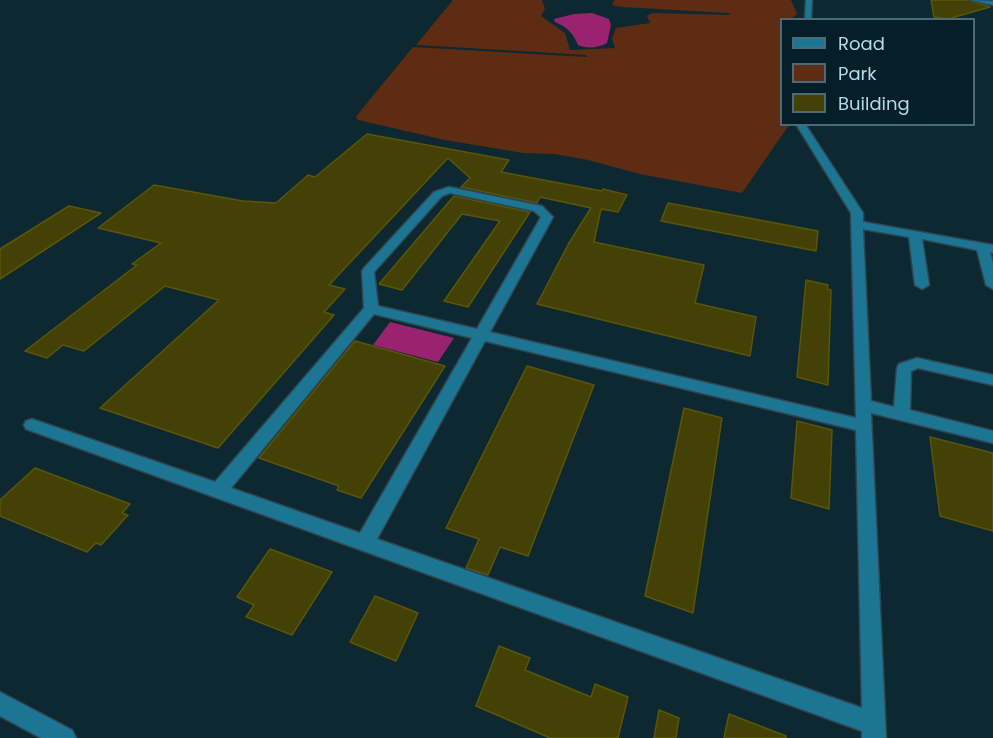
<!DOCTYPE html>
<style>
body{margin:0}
#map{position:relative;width:993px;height:738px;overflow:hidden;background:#0e2832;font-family:Poppins,sans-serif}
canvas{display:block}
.legend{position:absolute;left:780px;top:18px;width:195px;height:108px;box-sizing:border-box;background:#051e28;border:2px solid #4b6976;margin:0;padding:8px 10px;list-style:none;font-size:18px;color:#b4daea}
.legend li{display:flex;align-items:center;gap:12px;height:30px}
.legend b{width:30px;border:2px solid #4b6976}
</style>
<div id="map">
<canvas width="993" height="738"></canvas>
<ul class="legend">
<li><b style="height:8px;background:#1c7593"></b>Road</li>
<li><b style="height:16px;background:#5d2c12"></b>Park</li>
<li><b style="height:16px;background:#444107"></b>Building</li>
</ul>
</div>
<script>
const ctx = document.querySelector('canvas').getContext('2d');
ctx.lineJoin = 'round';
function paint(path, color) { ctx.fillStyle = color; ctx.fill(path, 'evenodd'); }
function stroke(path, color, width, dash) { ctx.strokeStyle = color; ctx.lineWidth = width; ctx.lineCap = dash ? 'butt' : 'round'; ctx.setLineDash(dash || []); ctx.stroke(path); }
paint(new Path2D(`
 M 453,0 L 542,0 L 545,9 L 541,16 L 565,33 L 570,50 L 615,48 L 612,39 L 616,28 L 650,23 L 647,16 L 652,13 L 731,15 L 728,13 L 622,7 L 615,6 L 612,4 L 615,0 L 791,0 L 797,14 L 791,19 L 782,20 L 782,124 L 789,125 L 742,193 L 640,174 L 588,160 L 555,154 L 523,153 L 445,140 L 358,120 L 356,117 L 362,109 L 413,47 L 587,57 L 586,55 L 416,45 Z`), '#5d2c12');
paint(new Path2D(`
 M 592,13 L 609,19 L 611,25 L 607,43 C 598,48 587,49 578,45 C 573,33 567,27 555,22 L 554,19 L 574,14 Z
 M 390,322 L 454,338 L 438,362 L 373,345 Z`), '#99236f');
const building = new Path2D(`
 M 931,0 L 968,0 L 990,7 L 948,19 L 934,17 Z
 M 367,134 L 509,160 L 501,172 L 602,191 L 603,189 L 627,195 L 618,212 L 601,209 L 594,242 L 704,265 L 695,303 L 756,317 L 750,356 L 537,304 L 569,243 L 591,208 L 540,197 L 537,203 L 461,187 L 470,178 L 448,158 L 329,285 L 345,289 L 324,312 L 334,315 L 218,448 L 100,408 L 219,300 L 165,286 L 84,351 L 63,345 L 47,358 L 25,351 L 137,265 L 132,264 L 161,243 L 98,228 L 154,185 L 243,201 L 276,203 L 308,175 L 315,177 Z
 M 454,196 L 530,212 L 468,307 L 444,301 L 500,221 L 462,214 L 402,290 L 379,284 Z
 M 668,203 L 818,231 L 816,251 L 661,221 Z
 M 69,206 L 101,213 L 0,279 L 0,249 Z
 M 806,280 L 828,285 L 827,289 L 831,290 L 828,385 L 797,377 Z
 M 355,341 L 445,366 L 361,498 L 337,490 L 339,486 L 259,458 Z
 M 527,366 L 594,385 L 528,556 L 500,547 L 488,575 L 466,568 L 479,539 L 446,528 Z
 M 684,408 L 722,418 L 693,613 L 645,596 Z
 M 797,421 L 832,430 L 829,509 L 791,498 Z
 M 930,437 L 993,453 L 993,531 L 940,516 Z
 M 35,468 L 130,504 L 122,513 L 128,515 L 101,545 L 96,543 L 87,552 L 0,516 L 0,500 Z
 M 270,549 L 332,572 L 292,635 L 246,617 L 254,605 L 237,597 Z
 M 375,596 L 418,613 L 396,661 L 350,642 Z
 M 499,646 L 530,658 L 525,670 L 591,697 L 595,684 L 628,697 L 618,738 L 550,738 L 476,706 Z
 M 659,710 L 679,718 L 676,738 L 654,738 Z
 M 729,714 L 786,736 L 786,738 L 724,738 Z`);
paint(building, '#444107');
stroke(building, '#5a5606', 1.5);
const minor = new Path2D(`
 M 806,0 L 812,0 L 811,20 L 805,20 Z
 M 970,0 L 993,1 L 993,5 Z
 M 796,124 L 805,124 L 863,213 L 863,222 L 993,245 L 993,253 L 990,252 L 993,263 L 993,289 L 986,285 L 977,250 L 922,239 L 929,285 L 922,289 L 915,285 L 909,237 L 863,229 L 871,401 L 894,407 L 897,368 L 899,364 L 917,358 L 993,375 L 993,385 L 918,368 L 911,371 L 910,410 L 993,431 L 993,443 L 871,413 L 886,738 L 862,738 L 862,731 L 26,429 L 24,425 L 26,421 L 32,419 L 215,482 L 364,308 L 362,271 L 364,268 L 434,192 L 449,187 L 542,206 L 553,217 L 490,332 L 856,418 L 851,213 ZM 450,193 L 534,211 L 541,217 L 477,329 L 378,306 L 374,272 L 442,196 ZM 374,314 L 472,338 L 360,533 L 231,488 ZM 485,341 L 856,430 L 862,708 L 377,539 Z
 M 0,692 L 72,730 L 76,738 L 41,738 L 0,716 Z`);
stroke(minor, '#2f4550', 3);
paint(minor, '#1c7593');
</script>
